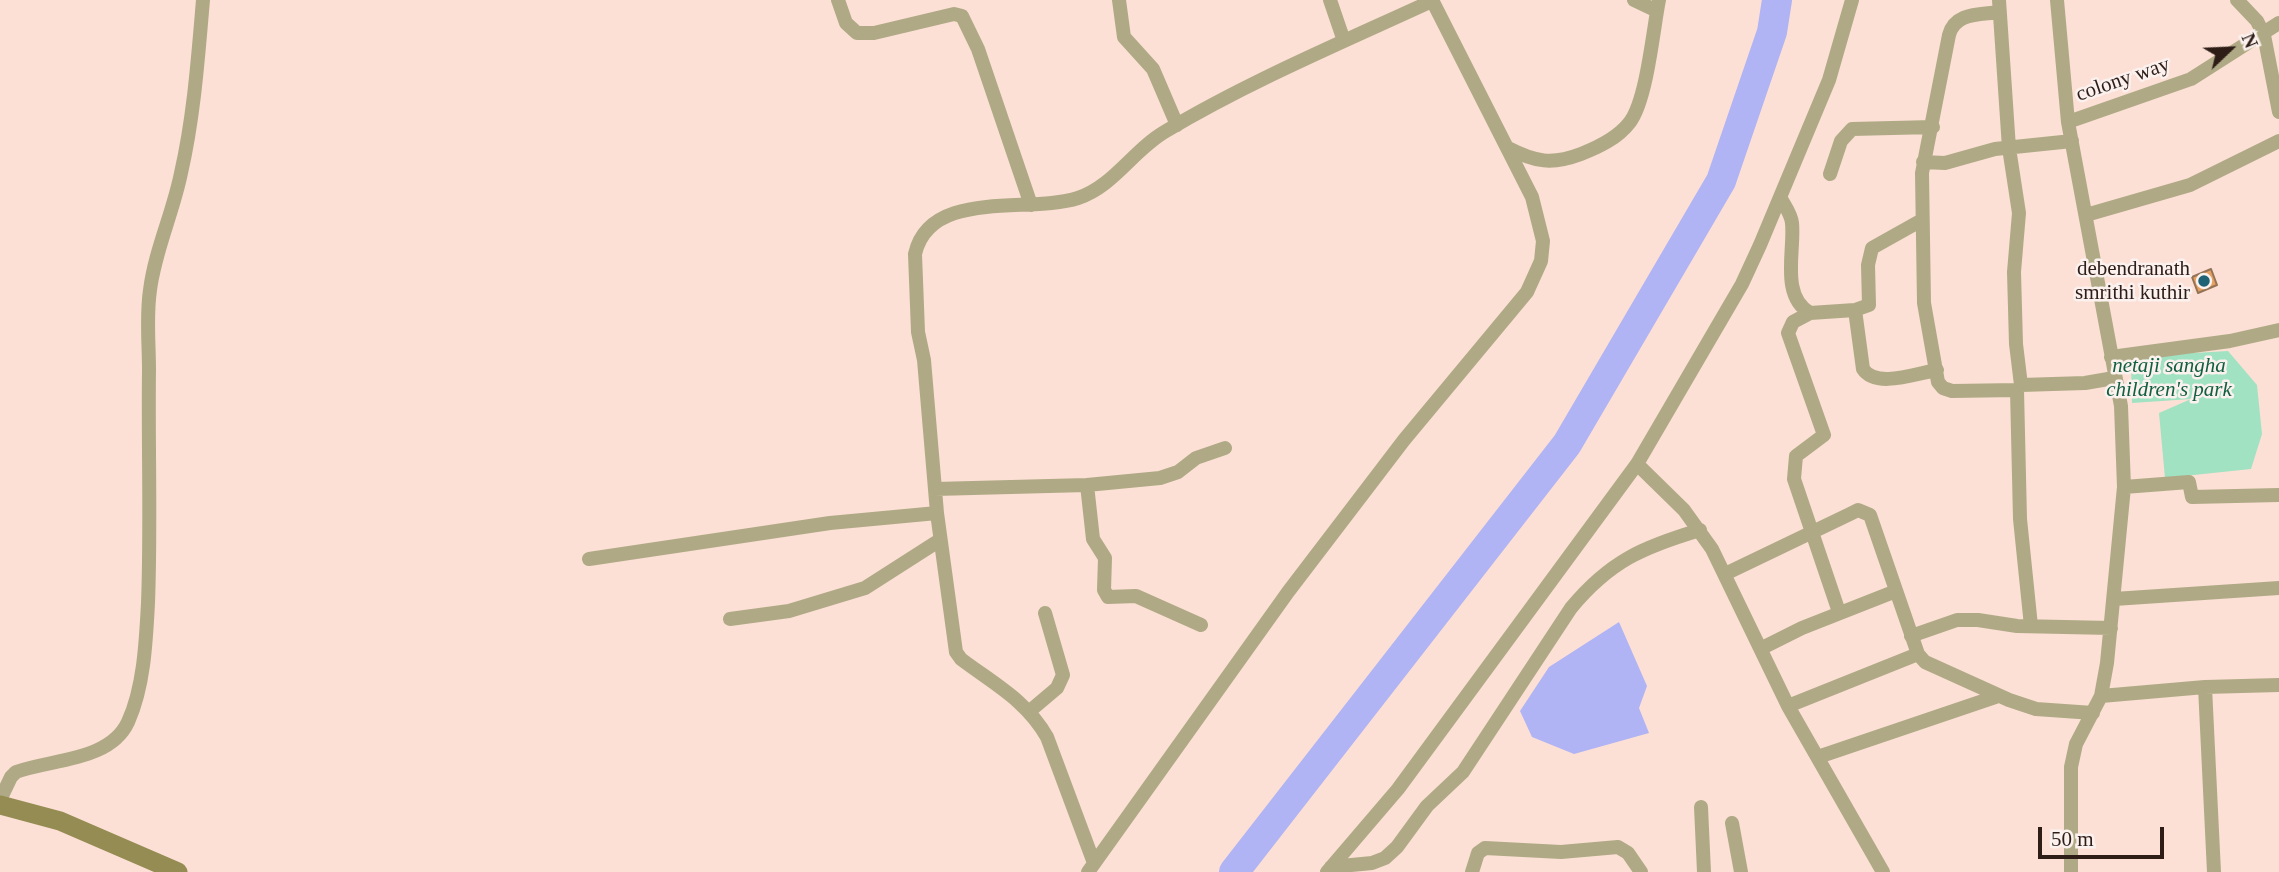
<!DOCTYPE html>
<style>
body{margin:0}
#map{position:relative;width:2279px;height:872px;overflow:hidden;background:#fce0d5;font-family:Georgia,serif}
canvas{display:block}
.north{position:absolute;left:2195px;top:14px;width:70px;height:70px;-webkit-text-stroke:5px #fbf1ee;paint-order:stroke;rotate:67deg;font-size:19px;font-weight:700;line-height:28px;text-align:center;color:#2e1d17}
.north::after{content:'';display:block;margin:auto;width:24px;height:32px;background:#2e1d17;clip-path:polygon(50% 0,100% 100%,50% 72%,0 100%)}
.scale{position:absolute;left:2038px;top:827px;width:126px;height:32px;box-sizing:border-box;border:4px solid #2e1d17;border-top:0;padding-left:9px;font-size:21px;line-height:24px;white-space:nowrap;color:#2e1d17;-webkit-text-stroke:5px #fbf1ee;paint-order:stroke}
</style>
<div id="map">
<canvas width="2279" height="872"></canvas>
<div class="north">N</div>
<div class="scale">50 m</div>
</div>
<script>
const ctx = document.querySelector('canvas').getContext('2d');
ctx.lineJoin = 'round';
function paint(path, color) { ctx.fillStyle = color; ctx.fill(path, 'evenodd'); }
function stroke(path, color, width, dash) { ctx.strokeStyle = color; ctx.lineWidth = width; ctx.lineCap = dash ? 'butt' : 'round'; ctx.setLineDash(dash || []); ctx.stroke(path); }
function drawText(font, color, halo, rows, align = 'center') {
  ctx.font = font + ' Georgia,serif'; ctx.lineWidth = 5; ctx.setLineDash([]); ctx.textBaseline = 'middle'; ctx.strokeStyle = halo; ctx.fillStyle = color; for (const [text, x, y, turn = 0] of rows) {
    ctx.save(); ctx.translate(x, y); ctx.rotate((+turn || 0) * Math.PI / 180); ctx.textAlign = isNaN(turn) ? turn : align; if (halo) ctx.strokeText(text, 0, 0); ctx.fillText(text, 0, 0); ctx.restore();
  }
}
paint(new Path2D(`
 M 2194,348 L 2194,353 L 2228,351 L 2257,385 L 2262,434 L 2251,469 L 2165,478 L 2159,413 L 2191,399 L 2132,403 L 2131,361 Z`), '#a0e2c1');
paint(new Path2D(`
 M 1619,622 L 1647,686 L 1639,708 L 1649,733 L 1574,754 L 1532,737 L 1520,711 L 1549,667 Z`), '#b0b3f4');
stroke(new Path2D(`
 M 1234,872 L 1567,444 L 1721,181 L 1772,32 L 1777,0`), '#b0b3f4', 30);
const building = new Path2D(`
 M 2211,269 L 2217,285 L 2198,293 L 2192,277 Z`);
paint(building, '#e6a060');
stroke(building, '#947357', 2);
stroke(new Path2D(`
 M 838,0 L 846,23 L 857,33 L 874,33 L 954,14 L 962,16 L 978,49 L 1031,205
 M 1119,0 L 1124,37 L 1153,69 L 1177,125
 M 1330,0 L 1344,41
 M 1634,0 L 1657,11
 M 1999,0 L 2009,148 L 2019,213 L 2014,272 L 2016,344 L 2021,385
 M 2057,0 L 2068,122 L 2121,406 L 2124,487 L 2107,663 L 2101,696 L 2076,744 L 2071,767 L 2071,872
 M 2237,0 L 2257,21 L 2264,35 L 2279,112
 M 1999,12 C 1980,15 1955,12 1949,35 L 1922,173 L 1924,303 L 1938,382 L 1943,388 L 1952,391 L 2017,390
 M 2068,122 L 2191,79 L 2279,23
 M 1508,148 C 1535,162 1552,165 1581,154 C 1599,147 1618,138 1630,122 C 1647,99 1653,30 1659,0
 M 1923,162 L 1945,163 L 1995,149 L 2072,141
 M 1830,174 L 1841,141 L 1852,129 L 1933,127
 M 1780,197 C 1784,205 1791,213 1792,223 C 1795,250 1780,296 1810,313 L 1855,310 L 1869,305 L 1868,265 L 1872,248 L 1922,220
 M 2086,215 L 2190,185 L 2279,141
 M 1855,310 L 1863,369 C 1876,389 1917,373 1937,370
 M 1810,313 L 1793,322 L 1788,333 L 1824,435 L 1796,456 L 1794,479 L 1839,612
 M 2111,357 L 2230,341 L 2279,330
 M 1637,464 L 1684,510 L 1712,549 L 1788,706 L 1883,872
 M 1087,485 L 1093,539 L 1105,558 L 1104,590 L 1108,597 L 1136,596 L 1201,625
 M 2124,487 L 2189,482 L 2192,497 L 2279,495
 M 935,489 L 1087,485 L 1160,478 L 1178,472 L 1196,458 L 1225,448
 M 589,559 L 830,523 L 937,513
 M 1725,574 L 1850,514 L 1858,510 L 1870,515 L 1918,654 L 1788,706
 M 2114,599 L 2279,588
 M 730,619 L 789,611 L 865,588 L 940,540
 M 2031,626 L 2020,519 L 2017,390 L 2021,385 L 2085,383 L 2114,378
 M 1911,636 L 1957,620 L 1978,620 L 2017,626 L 2111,628
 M 1762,648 L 1802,628 L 1896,591
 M 1918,654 L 1925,662 L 2009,700 L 2036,709 L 2093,713
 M 2205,687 L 2214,872
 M 2101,696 L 2205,687 L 2279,685
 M 1031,710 L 1057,688 L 1063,675 L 1045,613
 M 1818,757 L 1998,696
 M 0,800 L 11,777 L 16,772 C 52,759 110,761 128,722 C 144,687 146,641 148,603 C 151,525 148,447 149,370 C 149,343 146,317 150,290 C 155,250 173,213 181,173 C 194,116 198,58 203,0
 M 1701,807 L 1704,872
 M 1732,823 L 1741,872
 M 1094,863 L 1047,737 C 1026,700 994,684 961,659 L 956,652 L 937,513 L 924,360 L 918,332 L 915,254 C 930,188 1029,214 1078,198 C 1114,186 1133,150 1166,131 C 1250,81 1343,42 1432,1
 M 1331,867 L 1372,863 L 1385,858 L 1397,847 L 1427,806 L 1463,772 L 1571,608 C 1610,561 1643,547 1700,530
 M 1088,872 L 1288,592 L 1404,440 L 1527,292 L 1541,261 L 1543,241 L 1532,197 L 1432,0
 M 1327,872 L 1398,789 L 1637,464 L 1742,284 L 1760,245 L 1829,80 L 1852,0
 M 1472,872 L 1478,853 L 1485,848 L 1561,852 L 1618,847 L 1628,853 L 1641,872`), '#afaa85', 14);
stroke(new Path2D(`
 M 0,805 L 60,821 L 178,872`), '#948c53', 19);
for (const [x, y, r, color] of [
 [2204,281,7,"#1f6175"]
]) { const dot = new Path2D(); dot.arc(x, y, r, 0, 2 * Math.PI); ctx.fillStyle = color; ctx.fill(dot); stroke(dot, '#fbf1ee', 2.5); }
drawText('21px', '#2e1d17', '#fbf1ee', [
 ["colony way",2123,80,-19]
]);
drawText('21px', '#2e1d17', '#fbf1ee', [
 ["debendranath",2190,269],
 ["smrithi kuthir",2190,293]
], 'right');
drawText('italic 21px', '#115f41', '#fbf1ee', [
 ["netaji sangha",2169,366],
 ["children's park",2169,390]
]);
</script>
